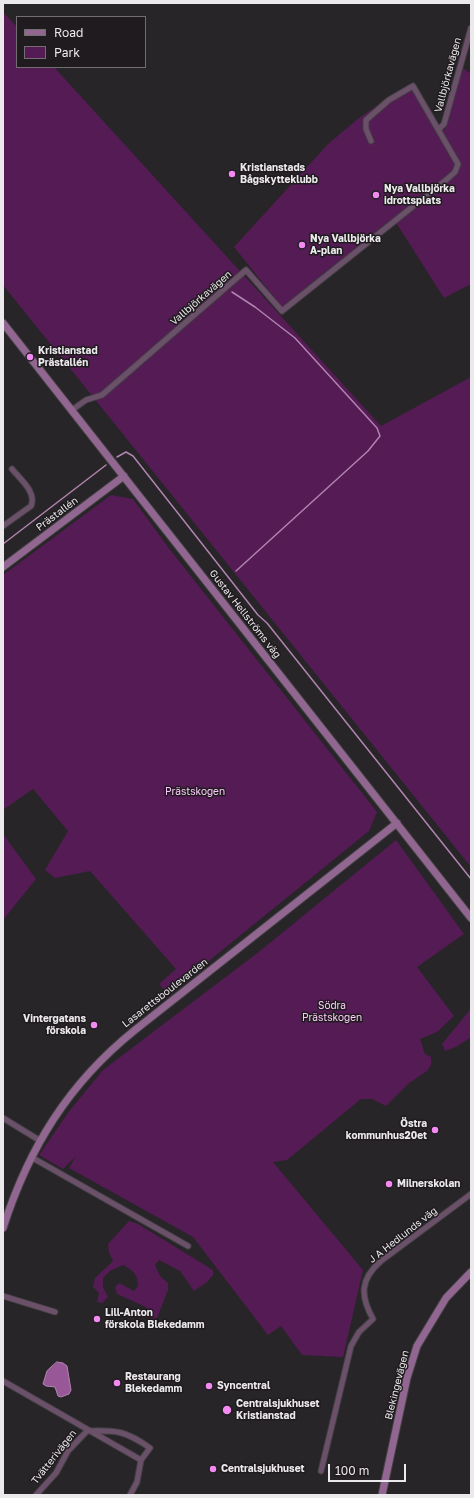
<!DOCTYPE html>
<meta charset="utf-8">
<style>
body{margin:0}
#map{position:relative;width:474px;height:1498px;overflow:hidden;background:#282528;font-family:"Golos Text",sans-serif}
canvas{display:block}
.frame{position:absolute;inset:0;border:4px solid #ebe9eb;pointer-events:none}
.legend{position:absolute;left:16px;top:16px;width:130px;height:52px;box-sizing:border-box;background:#1f1b1f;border:1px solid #716d71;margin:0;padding:5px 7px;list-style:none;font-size:12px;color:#ebe9eb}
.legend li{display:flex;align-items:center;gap:8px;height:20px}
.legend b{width:20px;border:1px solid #716d71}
.scale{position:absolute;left:328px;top:1464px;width:78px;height:18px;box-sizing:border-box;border:2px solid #ebe9eb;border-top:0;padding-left:5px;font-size:12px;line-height:14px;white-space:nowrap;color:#ebe9eb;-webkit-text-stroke:3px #1f1b1f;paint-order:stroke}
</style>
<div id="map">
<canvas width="474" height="1498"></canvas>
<div class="frame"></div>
<ul class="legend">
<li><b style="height:5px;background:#916690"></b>Road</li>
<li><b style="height:11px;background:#541b54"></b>Park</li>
</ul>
<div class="scale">100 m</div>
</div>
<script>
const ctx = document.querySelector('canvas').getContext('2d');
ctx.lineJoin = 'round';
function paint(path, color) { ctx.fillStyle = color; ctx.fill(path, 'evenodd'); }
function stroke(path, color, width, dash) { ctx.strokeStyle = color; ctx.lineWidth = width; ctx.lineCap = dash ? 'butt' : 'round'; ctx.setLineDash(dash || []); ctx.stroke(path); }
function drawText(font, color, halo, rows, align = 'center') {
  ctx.font = font + ' "Golos Text",sans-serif'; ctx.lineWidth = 3; ctx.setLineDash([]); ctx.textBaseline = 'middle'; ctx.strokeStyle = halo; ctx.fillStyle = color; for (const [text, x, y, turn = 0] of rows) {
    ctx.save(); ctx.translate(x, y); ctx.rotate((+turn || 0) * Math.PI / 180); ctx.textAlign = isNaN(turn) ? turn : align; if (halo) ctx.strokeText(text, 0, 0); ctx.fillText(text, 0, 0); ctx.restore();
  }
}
paint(new Path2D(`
 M 3,12 L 17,27 L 17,67 L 54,67 L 381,426 L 471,377 L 471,867 L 3,285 Z
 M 463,68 L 471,74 L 471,284 L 444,298 L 393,218 L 282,307 L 234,247 L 328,144 L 359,118 L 409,84 L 438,134 L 445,129 Z
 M 111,495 L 133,499 L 168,547 L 377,812 L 369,831 L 168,994 L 159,984 L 176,969 L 90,871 L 55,878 L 45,870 L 68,831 L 33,789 L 3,810 L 3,575 Z
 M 3,834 L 36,879 L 3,920 Z
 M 396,840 L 464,934 L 417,967 L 454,1016 L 437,1032 L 420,1039 L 425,1054 L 431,1057 L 431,1065 L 427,1071 L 409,1083 L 386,1106 L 372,1099 L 361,1099 L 287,1160 L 273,1162 L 363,1270 L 343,1357 L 302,1355 L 281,1326 L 268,1335 L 193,1237 L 69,1168 L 76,1156 L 63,1169 L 39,1155 L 70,1110 L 103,1070 L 260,951 Z
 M 471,1003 L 470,1038 L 456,1047 L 445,1051 L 442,1044 L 469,1011 Z
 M 129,1221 L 138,1224 L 213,1270 L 213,1275 L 207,1282 L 194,1291 L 180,1271 L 159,1260 L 155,1265 L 160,1276 L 168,1283 L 168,1290 L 157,1318 L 150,1319 L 146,1307 L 117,1294 L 115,1287 L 119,1283 L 134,1291 L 138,1286 C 138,1275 133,1270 123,1265 L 110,1271 L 103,1278 L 103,1287 L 108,1297 L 102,1303 L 97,1302 L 99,1293 L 93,1287 L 95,1278 L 113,1261 L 109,1252 L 108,1244 Z`), '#541b54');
const water = new Path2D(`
 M 57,1362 L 63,1363 L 67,1366 L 71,1390 L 69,1394 L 61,1397 L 58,1396 L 55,1387 L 46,1386 L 43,1384 L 47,1371 Z`);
paint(water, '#985897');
stroke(water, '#b184b0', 1);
stroke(new Path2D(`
 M 232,292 L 255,307 L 295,338 L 377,428 L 380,436 L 368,451 L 236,571
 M 117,457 L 126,452 L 133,456 L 258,615 L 267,623 L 471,879
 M 3,544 L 106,465`), '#b184b0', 1.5);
const street = new Path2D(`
 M 439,129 L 444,124 L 471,28
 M 72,410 L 86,400 L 102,395 L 246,270 L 282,311 L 446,180 L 455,172 L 458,164 L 413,86 L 389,100 L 366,120 L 366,129 L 371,141
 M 3,526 L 31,506 C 37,492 20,479 12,469
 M 3,1118 L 39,1140
 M 31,1157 L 188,1246
 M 3,1296 L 55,1312
 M 3,1381 L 141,1460
 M 88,1431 C 117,1430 126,1431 150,1448 L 141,1460 L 137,1482 L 130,1495
 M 321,1471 L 351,1346 L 359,1332 L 373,1319 C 360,1296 360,1279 381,1261 L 471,1194
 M 36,1495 L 56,1473 L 68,1451 L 87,1431`);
const secondary = new Path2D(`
 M 3,323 L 471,918
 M 3,567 L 124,476
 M 3,1228 C 29,1147 69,1083 135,1030 L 397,823
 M 382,1495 L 407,1378 L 417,1346 L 446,1298 L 471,1272`);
stroke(street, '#434043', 7);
stroke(secondary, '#434043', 9);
stroke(street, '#6b506a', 5);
stroke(secondary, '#916690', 7);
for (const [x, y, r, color] of [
 [232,174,4,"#f38af2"],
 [376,195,4,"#f38af2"],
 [302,245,4,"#f38af2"],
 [30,357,4,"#f38af2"],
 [94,1025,4,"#f38af2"],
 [435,1130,4,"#f38af2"],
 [389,1184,4,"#f38af2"],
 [97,1319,4,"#f38af2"],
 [117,1383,4,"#f38af2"],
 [209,1386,4,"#f38af2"],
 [227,1410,5,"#f38af2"],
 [213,1469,4,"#f38af2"]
]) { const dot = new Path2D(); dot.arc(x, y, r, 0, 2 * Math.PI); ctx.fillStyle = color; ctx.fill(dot); stroke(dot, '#1f1b1f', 1.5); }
drawText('10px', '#ebe9eb', '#1f1b1f', [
 ["Vallbjörkavägen",448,75,-75],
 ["Vallbjörkavägen",201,298,-41],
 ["Prästallén",57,514,-37],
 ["Gustav Hellströms väg",245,614,52],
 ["Lasarettsboulevarden",165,993,-38],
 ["J A Hedlunds väg",403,1235,-38],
 ["Blekingevägen",397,1385,-76],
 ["Tvätterivägen",54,1457,-52]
]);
drawText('bold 10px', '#ebe9eb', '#1f1b1f', [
 ["Kristianstads",240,168],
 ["Bågskytteklubb",240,180],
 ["Nya Vallbjörka",384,189],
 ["idrottsplats",384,201],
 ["Nya Vallbjörka",310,239],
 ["A-plan",310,251],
 ["Kristianstad",38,351],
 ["Prästallén",38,363],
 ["Vintergatans",86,1019,"right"],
 ["förskola",86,1031,"right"],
 ["Östra",427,1124,"right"],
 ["kommunhus20et",427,1136,"right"],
 ["Milnerskolan",397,1184],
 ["Lill-Anton",105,1313],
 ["förskola Blekedamm",105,1325],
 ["Restaurang",125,1377],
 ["Blekedamm",125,1389],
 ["Syncentral",217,1386],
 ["Centralsjukhuset",236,1404],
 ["Kristianstad",236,1416],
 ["Centralsjukhuset",221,1469]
], 'left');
drawText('10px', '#ffc9fc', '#1f1b1f', [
 ["Prästskogen",195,792],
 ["Södra",332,1006],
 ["Prästskogen",332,1018]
]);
</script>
